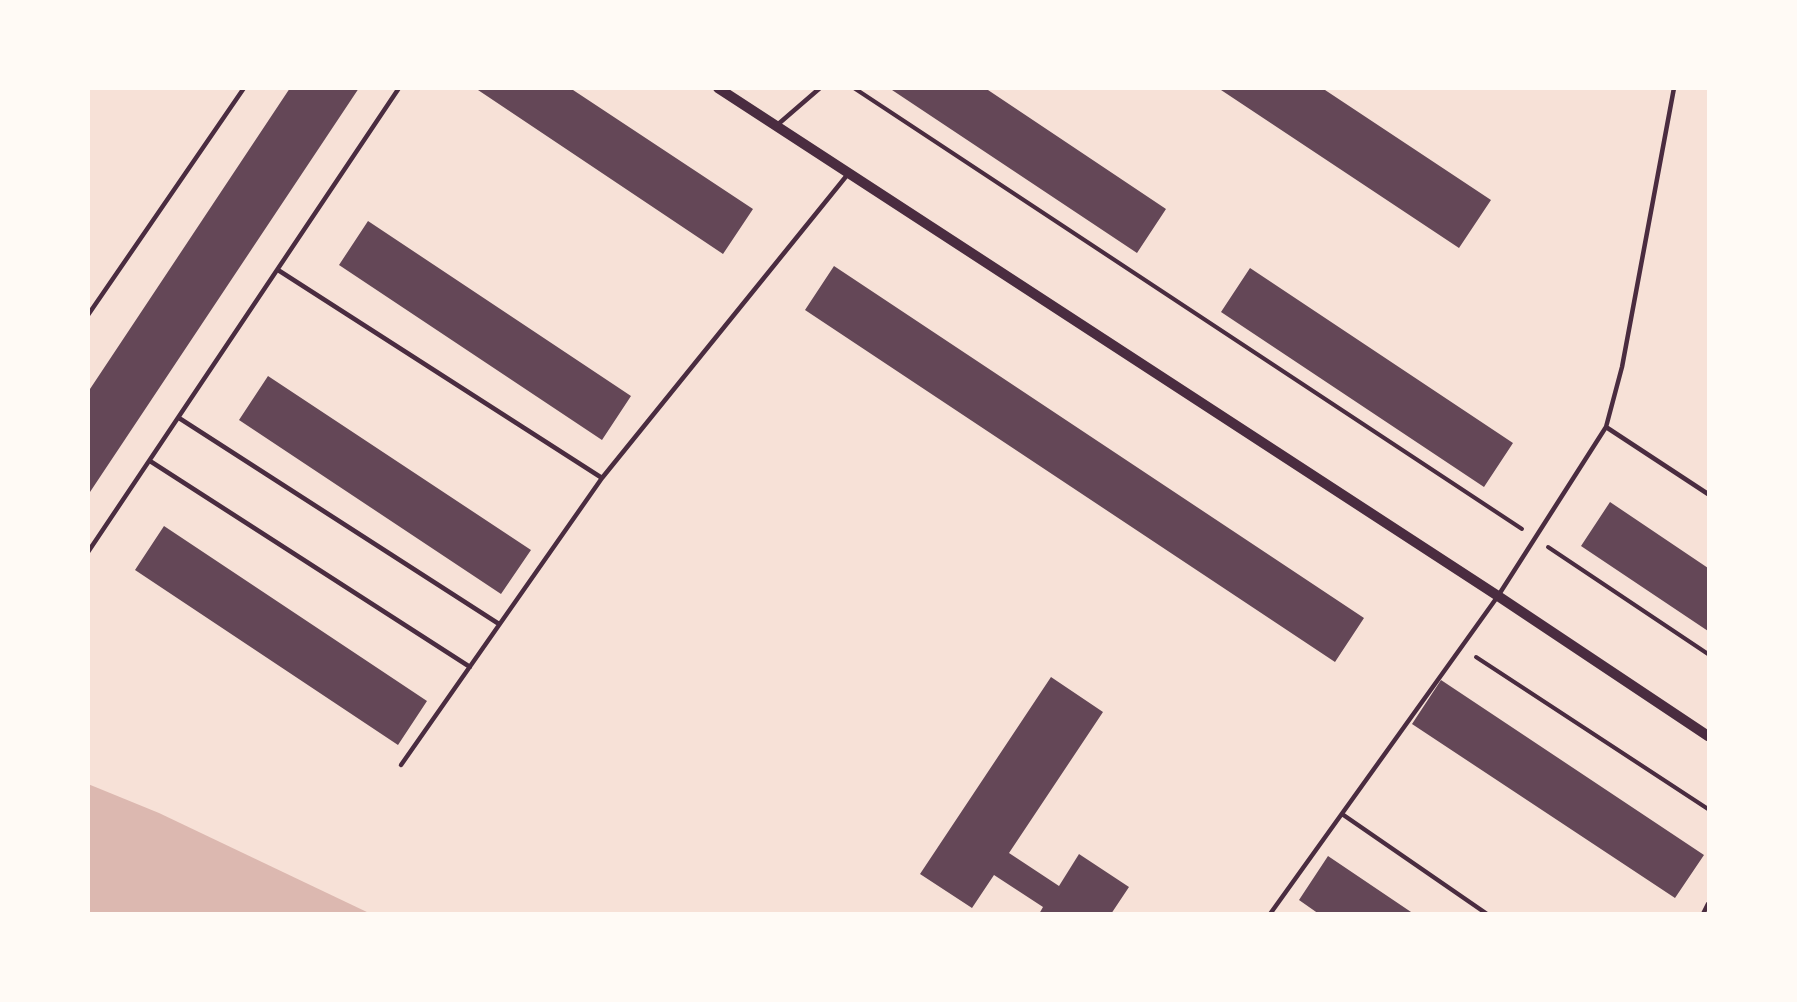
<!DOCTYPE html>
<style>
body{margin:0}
#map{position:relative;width:1797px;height:1002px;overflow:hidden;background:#f7e1d7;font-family:Roboto,sans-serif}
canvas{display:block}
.frame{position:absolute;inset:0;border:90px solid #fffaf5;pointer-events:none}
</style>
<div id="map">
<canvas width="1797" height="1002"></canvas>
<div class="frame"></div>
</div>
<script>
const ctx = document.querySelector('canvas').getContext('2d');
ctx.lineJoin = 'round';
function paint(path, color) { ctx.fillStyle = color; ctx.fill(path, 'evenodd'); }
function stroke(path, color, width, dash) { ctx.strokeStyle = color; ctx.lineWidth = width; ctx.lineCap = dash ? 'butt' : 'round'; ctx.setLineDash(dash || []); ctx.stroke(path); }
paint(new Path2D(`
 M 88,784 L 159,813 L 369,913 L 89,913 Z`), '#dcb8b0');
paint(new Path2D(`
 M 290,88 L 359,88 L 88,495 L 88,392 Z
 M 475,88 L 570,88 L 753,209 L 723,254 Z
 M 889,88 L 985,88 L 1166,209 L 1137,253 Z
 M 1218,88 L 1322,88 L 1491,200 L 1459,248 Z
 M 368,221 L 631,396 L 602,440 L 339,265 Z
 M 834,266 L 1364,618 L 1335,662 L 805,310 Z
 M 1250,268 L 1513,443 L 1484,487 L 1221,312 Z
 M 268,376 L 531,550 L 501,594 L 239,420 Z
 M 1610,502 L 1708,568 L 1708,631 L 1581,546 Z
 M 164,526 L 427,701 L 398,745 L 135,570 Z
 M 1051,677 L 1103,712 L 1009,853 L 1059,886 L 1079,854 L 1129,887 L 1111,914 L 1039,914 L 1043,907 L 994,875 L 972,908 L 920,874 Z
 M 1441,680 L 1704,855 L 1675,898 L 1412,724 Z
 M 1328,856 L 1414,914 L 1319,914 L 1299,900 Z`), '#644757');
stroke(new Path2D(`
 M 854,88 L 1522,529
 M 1548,547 L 1708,654
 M 1476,657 L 1708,809`), '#4a2c40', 4);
stroke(new Path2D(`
 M 776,126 L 820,88
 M 278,270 L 602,478
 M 88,315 L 244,88
 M 179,418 L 499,624
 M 1606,427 L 1708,494
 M 150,461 L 470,667
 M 88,552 L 399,88
 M 401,765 L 602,478 L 848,174
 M 1342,814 L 1487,914
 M 1270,914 L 1498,596 L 1606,427 L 1622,367 L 1674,88
 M 1703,914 L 1708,904`), '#4a2c40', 4.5);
stroke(new Path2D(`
 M 718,88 L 1498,596 L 1708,736`), '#4a2c40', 10);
</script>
